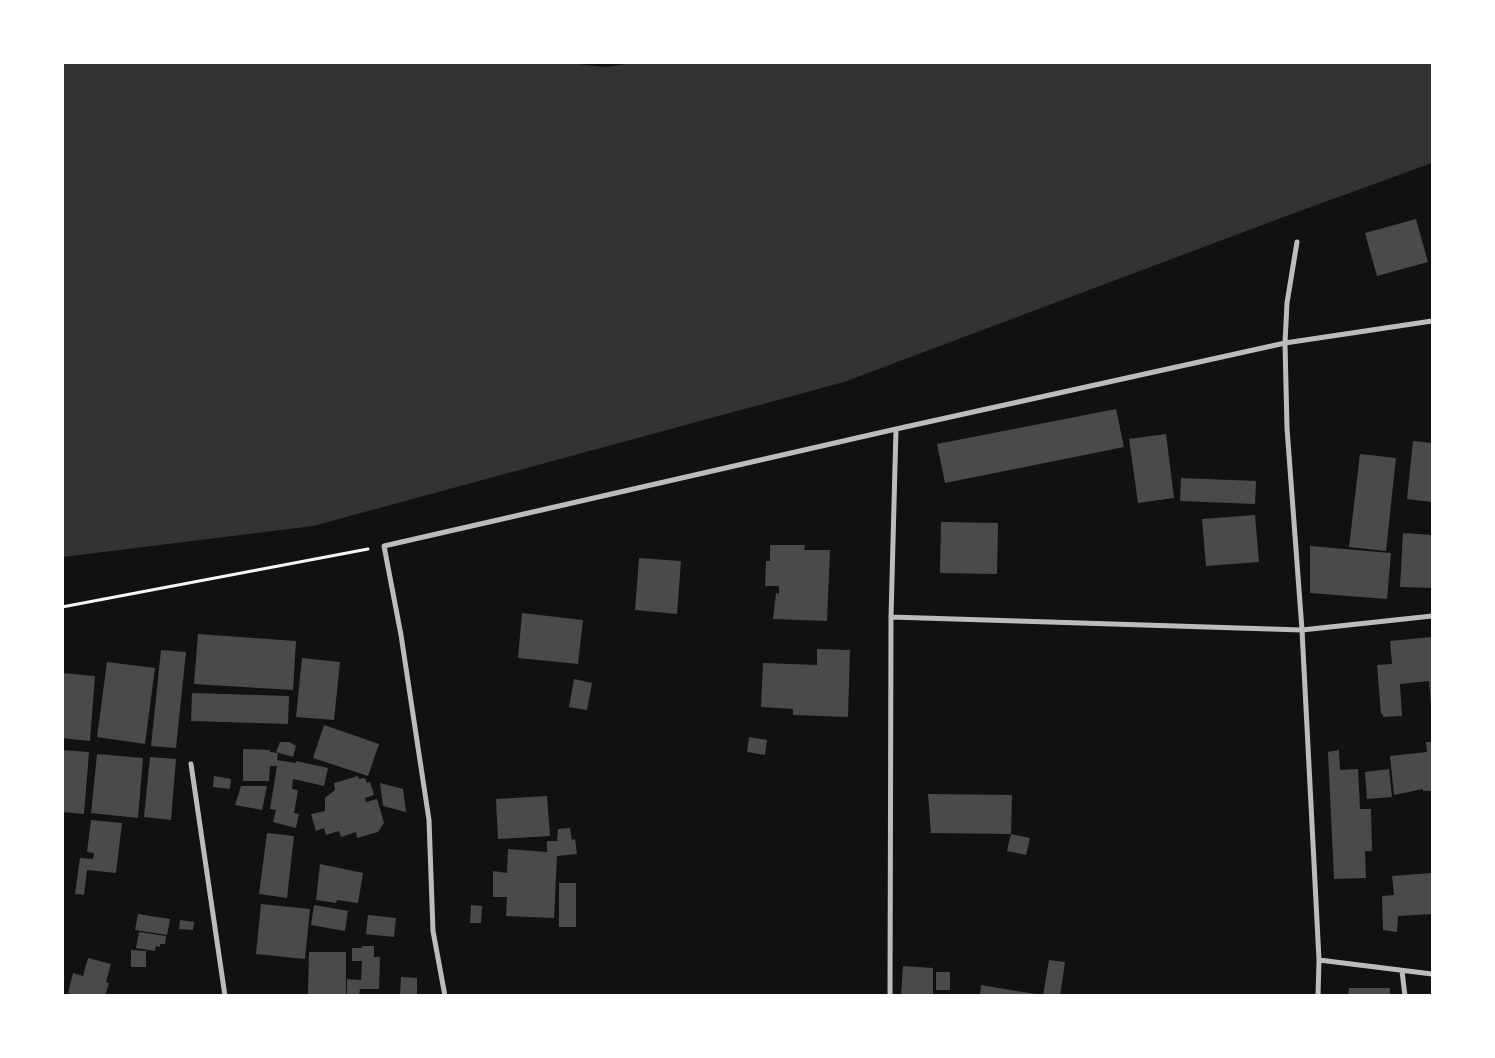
<!DOCTYPE html>
<style>
body{margin:0}
#map{position:relative;width:1495px;height:1058px;overflow:hidden;background:#111;font-family:Jost,sans-serif}
canvas{display:block}
.frame{position:absolute;inset:0;border:64px solid #fff;pointer-events:none}
</style>
<div id="map">
<canvas width="1495" height="1058"></canvas>
<div class="frame"></div>
</div>
<script>
const ctx = document.querySelector('canvas').getContext('2d');
ctx.lineJoin = 'round';
function paint(path, color) { ctx.fillStyle = color; ctx.fill(path, 'evenodd'); }
function stroke(path, color, width, dash) { ctx.strokeStyle = color; ctx.lineWidth = width; ctx.lineCap = dash ? 'butt' : 'round'; ctx.setLineDash(dash || []); ctx.stroke(path); }
paint(new Path2D(`
 M 569,63 L 606,67 L 641,62 L 1432,63 L 1432,163 L 1278,219 L 844,382 L 313,526 L 63,557 L 63,63 Z`), '#333');
paint(new Path2D(`
 M 1416,219 L 1428,262 L 1377,276 L 1365,233 Z
 M 1116,409 L 1124,447 L 945,483 L 937,444 Z
 M 1166,434 L 1174,498 L 1138,503 L 1129,439 Z
 M 1413,441 L 1432,443 L 1432,502 L 1407,499 Z
 M 1360,454 L 1396,458 L 1386,551 L 1349,547 Z
 M 1181,478 L 1256,481 L 1255,504 L 1180,501 Z
 M 1255,515 L 1259,562 L 1206,566 L 1202,519 Z
 M 941,522 L 998,523 L 997,574 L 940,573 Z
 M 1403,533 L 1432,535 L 1432,588 L 1400,587 Z
 M 770,545 L 805,545 L 804,550 L 830,550 L 827,621 L 773,619 L 776,593 L 779,594 L 779,586 L 765,586 L 766,561 L 770,561 Z
 M 1310,546 L 1391,553 L 1387,599 L 1310,593 Z
 M 639,558 L 681,561 L 677,614 L 635,610 Z
 M 522,613 L 583,620 L 578,664 L 518,658 Z
 M 198,634 L 296,641 L 293,690 L 194,684 Z
 M 1432,637 L 1432,705 L 1431,705 L 1429,681 L 1400,684 L 1402,716 L 1383,717 L 1383,714 L 1381,714 L 1377,665 L 1392,664 L 1390,641 Z
 M 817,649 L 850,650 L 848,717 L 793,715 L 793,709 L 761,707 L 763,663 L 817,665 Z
 M 161,650 L 186,652 L 176,748 L 151,746 Z
 M 302,658 L 340,662 L 334,720 L 296,717 Z
 M 107,662 L 155,668 L 145,744 L 97,737 Z
 M 62,673 L 95,676 L 90,741 L 62,738 Z
 M 574,679 L 592,683 L 587,710 L 569,707 Z
 M 192,693 L 289,696 L 288,724 L 191,721 Z
 M 324,725 L 379,744 L 368,776 L 313,758 Z
 M 749,737 L 767,740 L 765,755 L 747,752 Z
 M 280,742 L 289,742 L 296,746 L 293,757 L 276,752 Z
 M 1426,742 L 1432,742 L 1432,791 L 1423,791 L 1423,789 L 1394,795 L 1390,756 L 1427,752 Z
 M 243,749 L 270,750 L 270,752 L 278,753 L 277,760 L 296,763 L 296,761 L 328,768 L 324,786 L 293,779 L 292,789 L 298,790 L 294,813 L 299,814 L 296,828 L 273,822 L 276,810 L 270,809 L 277,766 L 270,766 L 269,781 L 243,781 Z
 M 62,750 L 89,752 L 84,814 L 62,812 Z
 M 1339,750 L 1340,770 L 1358,769 L 1360,809 L 1371,809 L 1372,851 L 1365,851 L 1366,878 L 1334,879 L 1328,752 Z
 M 97,754 L 143,758 L 138,818 L 91,813 Z
 M 150,757 L 176,759 L 171,820 L 144,817 Z
 M 1389,769 L 1392,797 L 1367,799 L 1365,772 Z
 M 214,776 L 231,779 L 230,789 L 213,787 Z
 M 358,776 L 359,779 L 365,778 L 367,783 L 370,782 L 374,795 L 365,798 L 366,802 L 377,799 L 384,823 L 378,832 L 357,838 L 356,832 L 341,837 L 339,831 L 326,835 L 324,828 L 316,831 L 311,814 L 325,811 L 325,798 L 335,790 L 334,783 Z
 M 380,783 L 403,789 L 406,812 L 383,806 Z
 M 241,786 L 267,786 L 262,810 L 235,805 Z
 M 928,794 L 1012,795 L 1011,834 L 931,833 Z
 M 547,796 L 550,836 L 498,839 L 496,799 Z
 M 91,820 L 122,823 L 116,873 L 87,870 L 84,895 L 75,894 L 80,858 L 93,859 L 94,853 L 87,852 Z
 M 570,828 L 572,840 L 575,839 L 577,854 L 557,856 L 554,918 L 506,916 L 507,897 L 493,897 L 493,871 L 507,873 L 508,849 L 547,852 L 547,841 L 557,841 L 558,829 Z
 M 267,833 L 294,836 L 287,898 L 259,894 Z
 M 1011,834 L 1030,838 L 1026,855 L 1007,851 Z
 M 320,864 L 363,873 L 358,903 L 337,900 L 336,903 L 316,900 Z
 M 1432,873 L 1432,914 L 1398,916 L 1397,932 L 1383,930 L 1382,896 L 1394,895 L 1392,876 Z
 M 559,883 L 576,883 L 576,927 L 559,927 Z
 M 261,904 L 310,909 L 305,959 L 256,954 Z
 M 314,905 L 348,911 L 345,931 L 311,925 Z
 M 471,905 L 482,906 L 481,923 L 470,923 Z
 M 138,914 L 170,919 L 167,935 L 135,930 Z
 M 368,915 L 396,918 L 394,937 L 366,934 Z
 M 180,920 L 194,922 L 193,930 L 179,929 Z
 M 139,932 L 166,936 L 165,944 L 160,944 L 160,947 L 156,946 L 155,951 L 136,948 Z
 M 362,946 L 374,946 L 374,957 L 380,957 L 379,989 L 360,989 L 359,996 L 347,995 L 347,979 L 361,980 L 362,961 L 352,961 L 352,948 L 362,948 Z
 M 131,950 L 146,951 L 146,967 L 131,967 Z
 M 309,952 L 346,952 L 346,994 L 308,994 Z
 M 88,958 L 111,964 L 106,982 L 109,983 L 105,996 L 80,996 L 68,993 L 73,973 L 83,976 Z
 M 1049,960 L 1065,962 L 1060,996 L 1043,996 Z
 M 903,966 L 933,968 L 933,995 L 901,996 Z
 M 936,972 L 950,972 L 950,990 L 936,990 Z
 M 401,977 L 417,978 L 417,996 L 400,996 Z
 M 981,985 L 1011,990 L 1036,994 L 1036,996 L 980,996 Z
 M 1349,988 L 1390,988 L 1390,996 L 1348,996 Z`), '#4a4a4a');
stroke(new Path2D(`
 M 62,607 L 368,549`), '#f5f5f5', 3);
stroke(new Path2D(`
 M 1297,242 L 1287,303 L 1285,343 L 1287,428 L 1302,630 L 1319,960 L 1318,996
 M 891,617 L 1302,630 L 1432,616
 M 191,764 L 225,996
 M 1319,960 L 1432,974
 M 1402,971 L 1405,996
 M 445,996 L 433,931 L 429,820 L 401,635 L 384,546 L 896,429 L 1285,343 L 1432,321
 M 890,996 L 891,617 L 896,429`), '#bcbcbc', 5);
</script>
